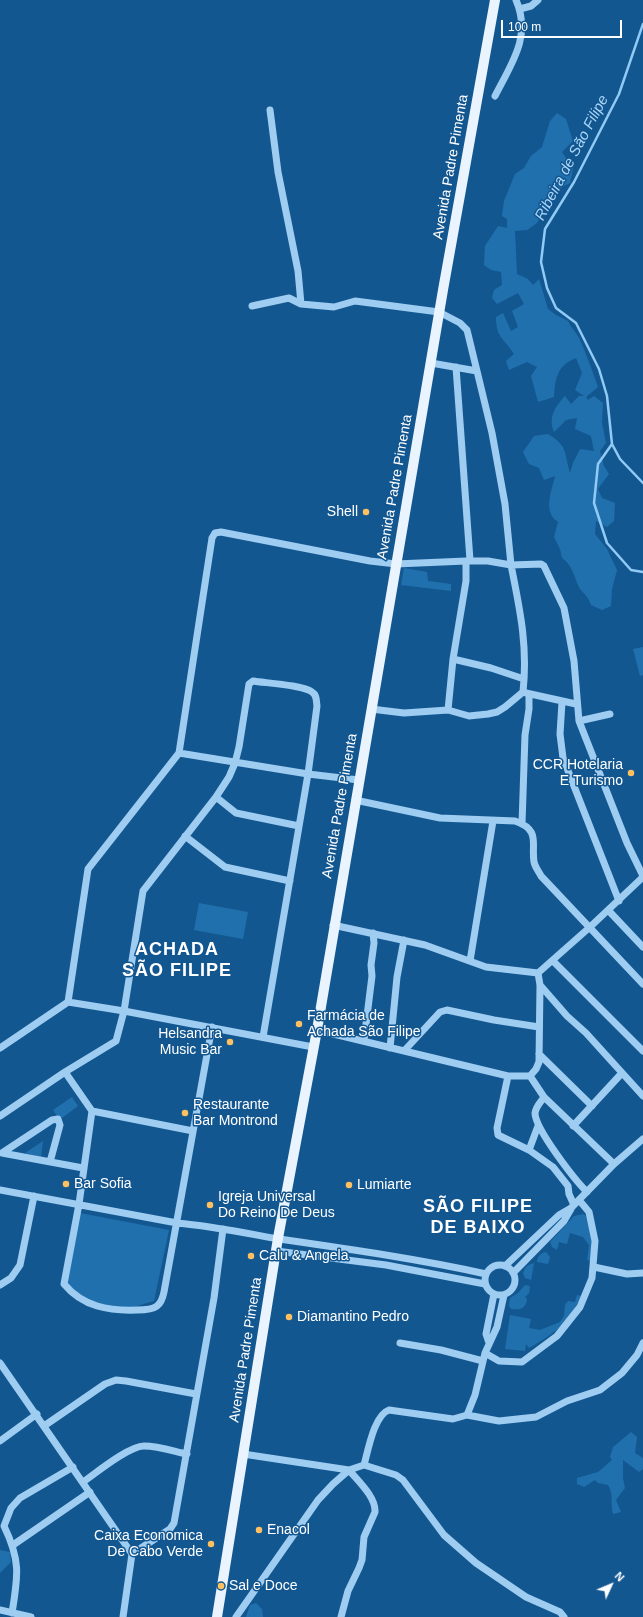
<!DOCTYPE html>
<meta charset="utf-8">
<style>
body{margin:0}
#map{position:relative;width:643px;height:1617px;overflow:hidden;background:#135791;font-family:Helvetica,sans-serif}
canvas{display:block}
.north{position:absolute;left:591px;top:1565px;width:40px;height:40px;-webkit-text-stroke:3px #135791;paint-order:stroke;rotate:46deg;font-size:11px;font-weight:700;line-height:16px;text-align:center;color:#fff}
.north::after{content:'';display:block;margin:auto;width:14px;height:18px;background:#fff;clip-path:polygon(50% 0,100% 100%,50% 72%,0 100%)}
.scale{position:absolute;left:501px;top:20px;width:121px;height:18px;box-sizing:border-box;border:2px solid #fff;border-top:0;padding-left:5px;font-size:12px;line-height:14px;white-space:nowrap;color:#fff;-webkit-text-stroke:3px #135791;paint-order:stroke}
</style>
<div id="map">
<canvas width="643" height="1617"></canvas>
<div class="north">N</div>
<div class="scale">100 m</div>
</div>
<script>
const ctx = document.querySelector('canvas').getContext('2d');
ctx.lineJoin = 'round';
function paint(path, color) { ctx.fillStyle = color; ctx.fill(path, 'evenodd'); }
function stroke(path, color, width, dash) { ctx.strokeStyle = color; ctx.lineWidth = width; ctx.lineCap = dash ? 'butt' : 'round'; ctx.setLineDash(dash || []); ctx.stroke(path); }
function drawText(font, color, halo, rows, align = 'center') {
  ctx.font = font + ' Helvetica,sans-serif'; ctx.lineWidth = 3; ctx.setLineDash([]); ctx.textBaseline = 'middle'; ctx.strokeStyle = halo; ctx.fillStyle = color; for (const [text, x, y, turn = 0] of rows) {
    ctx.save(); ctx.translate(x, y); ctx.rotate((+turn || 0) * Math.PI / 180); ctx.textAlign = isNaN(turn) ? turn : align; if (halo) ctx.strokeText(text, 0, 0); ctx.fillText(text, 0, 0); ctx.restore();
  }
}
paint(new Path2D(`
 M 557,113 L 566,119 L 573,141 L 562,152 L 573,169 L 570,183 L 553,192 L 537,223 L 527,230 L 515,231 L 517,274 L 528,279 L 533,285 L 539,279 L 548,309 L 556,315 L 568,321 C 571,328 577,333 580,340 C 587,355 592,371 598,387 L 586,397 L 588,400 L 594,396 L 603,403 L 602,423 L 606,443 L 600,451 L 604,466 L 609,474 L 598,489 L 602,498 L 615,503 L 614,521 L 607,527 L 596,521 L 595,534 L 607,549 L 617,570 L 612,589 L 611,606 L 602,610 L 591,605 C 588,596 585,595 580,589 C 574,578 573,565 562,558 L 560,549 L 554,537 L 558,522 C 542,511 552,491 555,476 L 544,480 L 539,468 L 529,464 L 523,452 L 534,436 L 548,434 C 568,446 564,452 570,473 L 573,463 L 580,449 L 594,451 L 591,436 L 575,429 L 577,418 L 566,420 L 554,432 C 548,417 555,407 565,396 L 571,404 L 579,396 L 584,396 L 575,390 L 582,373 L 576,358 C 557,365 555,379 554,397 L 538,402 L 531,376 L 537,367 L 527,362 L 509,370 L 506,361 L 514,354 C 504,338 496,338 496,317 L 503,313 L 511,331 L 518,327 L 512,311 L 524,304 L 518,293 L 497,304 L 492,298 L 494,290 L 502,285 L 501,272 L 491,270 L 484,265 L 485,246 L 498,226 L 507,228 L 507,219 L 502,216 L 504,201 L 515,174 L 524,168 L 531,156 L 542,147 L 550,121 Z
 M 404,568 L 427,572 L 428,581 L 451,584 L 451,591 L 401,585 Z
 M 643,647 L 643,675 L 640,676 L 633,649 Z
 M 199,903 L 248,912 L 243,939 L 194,930 Z
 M 72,1097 L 78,1106 L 62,1118 L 57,1116 L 53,1110 Z
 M 43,1141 L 41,1157 L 25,1153 Z
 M 80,1213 L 169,1230 L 154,1301 C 146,1303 138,1306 130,1308 C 107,1311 80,1300 66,1283 Z
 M 584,1214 C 594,1222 591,1250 591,1261 L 587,1260 L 589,1245 L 583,1237 L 570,1233 L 567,1244 L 559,1242 L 557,1250 L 552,1247 L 550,1242 L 574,1216 Z
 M 546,1252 L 550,1257 L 548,1264 L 537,1262 C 537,1256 541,1253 546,1252 Z
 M 534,1263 L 531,1280 L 525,1278 L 523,1273 C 525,1267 527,1265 534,1263 Z
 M 525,1285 L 530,1286 L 529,1293 L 525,1297 L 527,1299 C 526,1309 520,1310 511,1309 L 509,1306 L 510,1298 L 518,1293 Z
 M 577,1295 L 581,1296 C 569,1323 554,1334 529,1348 L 526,1344 L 525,1351 L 505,1349 L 510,1315 L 531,1319 L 529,1328 L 540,1330 L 560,1322 L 564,1316 L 565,1305 L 568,1301 L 575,1302 Z
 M 631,1432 L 637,1437 L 635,1453 L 643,1458 L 643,1469 L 639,1472 L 623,1460 L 623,1478 L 625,1488 L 616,1500 L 621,1512 L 613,1514 C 610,1504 614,1494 608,1485 L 598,1483 L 595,1480 L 584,1487 L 577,1484 L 577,1478 L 598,1472 L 612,1460 L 610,1457 L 613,1447 Z
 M 0,1550 L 10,1552 L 11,1562 L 0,1573 Z
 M 256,1603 L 262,1609 L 263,1617 L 246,1617 L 250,1605 Z`), '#2170ae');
stroke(new Path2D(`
 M 643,24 L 619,94 L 574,182 L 545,229 L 541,262 L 547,288 L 556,308 L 576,323 L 599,369 L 607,396 L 612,444 L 598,464 L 594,503 L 607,543 L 631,570 L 643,572
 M 612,444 L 620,459 L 643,483`), '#90caf5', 2.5);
stroke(new Path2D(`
 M 520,9 L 531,6 L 538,0
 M 495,96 C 511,64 532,37 516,0
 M 270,110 L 278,172 L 298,271 L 301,304
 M 252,306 L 289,298 L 301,304 L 334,307 L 355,301 L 439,312 L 460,323 L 467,330 L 477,371
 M 431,363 L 477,371 L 492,433 L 505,504 L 511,565 L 541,564 L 544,566 L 564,608 L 574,661 L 579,721 L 627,843 L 643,876
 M 456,367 L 470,560
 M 453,659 L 491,668 L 524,679
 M 526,693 L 576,704
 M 562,702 L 560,734 L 563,758 L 619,901
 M 371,709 L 404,713 L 448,710 L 469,716 L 488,714 L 497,712 L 505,707 L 523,692 C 528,646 520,610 511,565 L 488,561 L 466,561
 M 579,721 L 610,714
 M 179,753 L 308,774 L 359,780
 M 216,797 L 236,813 L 299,826
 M 355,800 L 440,818 L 515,821 C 541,830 531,843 534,862 C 535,867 539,872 541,876 L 643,984
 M 522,824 L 525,735 L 529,709 L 529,694
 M 185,836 L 225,867 L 290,881
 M 608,910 L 643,947
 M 333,925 L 425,945 L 486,967 L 538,973 L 590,927 L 643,877
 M 470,961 L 493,821
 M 553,961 L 643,1051
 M 540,985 L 567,1016 L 586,1033 L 643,1096
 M 68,1002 L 88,869 L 179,753 L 212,538 L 215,533 L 221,532 L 370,561 L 396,564 L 466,561 L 466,581 L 453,659 L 448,710
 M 317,1030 L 508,1076 L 530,1076 L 536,1069 L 539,1062 L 540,985 L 538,973
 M 364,1040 L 372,976 L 371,965 L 374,943 L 373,933
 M 0,1048 L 68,1002 L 124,1011 L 313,1047
 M 390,1048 L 397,977 L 404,940
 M 404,1051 L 440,1012 L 447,1010 L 494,1020 L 539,1027
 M 539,1054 L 592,1106
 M 65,1072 L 92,1111 L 79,1204 L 64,1284 C 83,1307 109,1311 137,1310 C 143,1310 152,1310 157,1306 C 161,1303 163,1297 164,1292 L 212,1027
 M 508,1076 L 497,1128 L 498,1135 L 529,1150 L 553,1167 L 568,1186 L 569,1194 L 574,1205
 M 530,1076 L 544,1097 L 614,1164
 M 544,1097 C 541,1102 536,1106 535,1113 C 535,1129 575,1180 587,1192
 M 92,1111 L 193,1131
 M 0,1116 L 65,1072 L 116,1041 L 124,1011 L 143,891 L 216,797 L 229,777 L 235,763 L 239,747 L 249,684 L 253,681 C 265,683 303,685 312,692 C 317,695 316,700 317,706 L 308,774 L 263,1037
 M 573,1126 L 622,1073
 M 529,1150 L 538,1126
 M 50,1162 L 60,1125 L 58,1119 L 52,1120 L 2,1153 L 83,1168
 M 0,1190 L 177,1223 C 211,1226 245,1233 279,1239 C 348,1249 418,1259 486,1274
 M 276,1251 L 386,1265 L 485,1284
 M485 1280a15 15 0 1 1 30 0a15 15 0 1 1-30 0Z
 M 505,1266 L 559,1215 L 571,1208 L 614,1164 L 643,1139
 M 594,1267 L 627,1274 L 643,1273
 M 513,1273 L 564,1221 L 571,1209
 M 0,1285 L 11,1278 L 20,1265 L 34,1196
 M 504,1295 L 497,1327 L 485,1353 L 499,1361 L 522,1362 L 557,1336 L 580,1307 L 592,1278 L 595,1241 L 589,1212 L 579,1200
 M 400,1343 L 441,1350 L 483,1361
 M 489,1343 L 486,1334 L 494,1294
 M 0,1363 L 132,1554 L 123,1617
 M 467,1415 L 499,1421 L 536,1417 L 567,1401 L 600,1390 L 622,1373 L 637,1355 L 643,1343
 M 44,1426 L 105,1384 L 116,1380 L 126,1381 L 196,1394
 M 0,1441 L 37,1414
 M 243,1454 L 349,1470 C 358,1481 376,1497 375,1512 L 364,1537 L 362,1560 L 359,1568 L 348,1591 L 341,1617
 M 364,1465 C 368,1451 374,1415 389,1410 L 453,1419 L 467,1415 L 475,1395 L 485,1353
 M 83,1482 C 96,1473 129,1446 144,1446 C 158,1446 173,1451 187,1454
 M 13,1545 L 90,1492
 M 132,1554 L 170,1529 L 174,1523 L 214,1298 L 223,1229
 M 0,1610 L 31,1617
 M 12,1613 C 18,1576 21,1561 4,1526 L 11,1508 L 20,1498 L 73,1467
 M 236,1617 L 318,1500 L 333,1484 L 349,1470 L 364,1465 L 396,1475 L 403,1480 L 444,1535 L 476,1563 L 526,1597 L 560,1612 L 564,1617`), '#9fcdf2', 7);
stroke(new Path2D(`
 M 217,1617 L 278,1238 L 317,1030 L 443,290 L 495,0`), '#e9f4ff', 10);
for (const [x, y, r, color] of [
 [366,512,4,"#ffc05f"],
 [631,773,4,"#ffc05f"],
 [299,1024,4,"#ffc05f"],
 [230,1042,4,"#ffc05f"],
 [185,1113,4,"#ffc05f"],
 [66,1184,4,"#ffc05f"],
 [349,1185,4,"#ffc05f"],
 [210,1205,4,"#ffc05f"],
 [251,1256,4,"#ffc05f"],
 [289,1317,4,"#ffc05f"],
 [259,1530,4,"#ffc05f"],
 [211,1544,4,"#ffc05f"],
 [221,1586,4,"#ffc05f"]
]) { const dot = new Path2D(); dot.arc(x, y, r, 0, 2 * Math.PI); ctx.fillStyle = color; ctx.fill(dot); stroke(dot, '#135791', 1.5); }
drawText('14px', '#fff', '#135791', [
 ["Avenida Padre Pimenta",451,167,-80],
 ["Avenida Padre Pimenta",395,487,-80],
 ["Avenida Padre Pimenta",340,806,-80],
 ["Avenida Padre Pimenta",246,1350,-81]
]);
drawText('14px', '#fff', '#135791', [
 ["Shell",358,512,"right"],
 ["CCR Hotelaria",623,765,"right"],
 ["E Turismo",623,781,"right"],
 ["Farmácia de",307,1016],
 ["Achada São Filipe",307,1032],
 ["Helsandra",222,1034,"right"],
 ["Music Bar",222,1050,"right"],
 ["Restaurante",193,1105],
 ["Bar Montrond",193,1121],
 ["Bar Sofia",74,1184],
 ["Lumiarte",357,1185],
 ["Igreja Universal",218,1197],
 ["Do Reino De Deus",218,1213],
 ["Calu & Angela",259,1256],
 ["Diamantino Pedro",297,1317],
 ["Enacol",267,1530],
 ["Caixa Economica",203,1536,"right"],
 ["De Cabo Verde",203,1552,"right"],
 ["Sal e Doce",229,1586]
], 'left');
drawText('italic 15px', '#abd7f9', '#135791', [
 ["Ribeira de São Filipe",572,158,-62]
]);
ctx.letterSpacing = '1px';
drawText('bold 18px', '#fff', '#135791', [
 ["ACHADA",177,950],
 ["SÃO FILIPE",177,971],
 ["SÃO FILIPE",478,1207],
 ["DE BAIXO",478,1228]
]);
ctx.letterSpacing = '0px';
</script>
